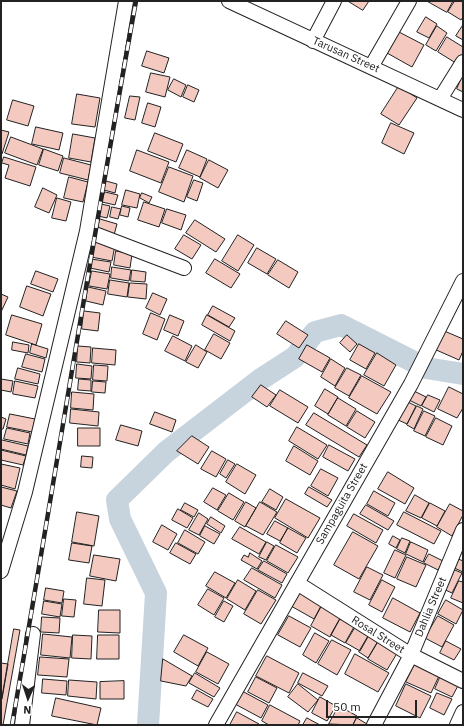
<!DOCTYPE html>
<style>
body{margin:0}
#map{position:relative;width:464px;height:726px;overflow:hidden;background:#fff;font-family:"IBM Plex Sans",sans-serif}
canvas{display:block}
.frame{position:absolute;inset:0;border:2px solid #222;pointer-events:none}
.north{position:absolute;left:8px;top:678px;width:40px;height:40px;-webkit-text-stroke:3px #fff;paint-order:stroke;rotate:183deg;font-size:11px;font-weight:700;line-height:16px;text-align:center;color:#222}
.north::after{content:'';display:block;margin:auto;width:14px;height:18px;background:#222;clip-path:polygon(50% 0,100% 100%,50% 72%,0 100%)}
.scale{position:absolute;left:326px;top:700px;width:91px;height:18px;box-sizing:border-box;border:2px solid #222;border-top:0;padding-left:5px;font-size:12px;line-height:14px;white-space:nowrap;color:#222;-webkit-text-stroke:3px #fff;paint-order:stroke}
</style>
<div id="map">
<canvas width="464" height="726"></canvas>
<div class="frame"></div>
<div class="north">N</div>
<div class="scale">50 m</div>
</div>
<script>
const ctx = document.querySelector('canvas').getContext('2d');
ctx.lineJoin = 'round';
function stroke(path, color, width, dash) { ctx.strokeStyle = color; ctx.lineWidth = width; ctx.lineCap = dash ? 'butt' : 'round'; ctx.setLineDash(dash || []); ctx.stroke(path); }
function paint(path, color) { ctx.fillStyle = color; ctx.fill(path, 'evenodd'); }
function drawText(font, color, halo, rows, align = 'center') {
  ctx.font = font + ' "IBM Plex Sans",sans-serif'; ctx.lineWidth = 3; ctx.setLineDash([]); ctx.textBaseline = 'middle'; ctx.strokeStyle = halo; ctx.fillStyle = color; for (const [text, x, y, turn = 0] of rows) {
    ctx.save(); ctx.translate(x, y); ctx.rotate((+turn || 0) * Math.PI / 180); ctx.textAlign = isNaN(turn) ? turn : align; if (halo) ctx.strokeText(text, 0, 0); ctx.fillText(text, 0, 0); ctx.restore();
  }
}
stroke(new Path2D(`
 M 148,725 L 156,593 L 120,519 L 117,500 L 166,452 L 261,379 L 295,357 L 315,332 L 341,325 L 426,368 L 463,374`), '#c7d3dd', 22);
const building = new Path2D(`
 M 348,1 L 369,1 L 363,10 Z
 M 427,1 L 453,1 L 447,12 Z
 M 455,1 L 463,1 L 463,17 L 461,20 L 448,12 Z
 M 426,17 L 437,24 L 429,38 L 417,32 Z
 M 463,25 L 463,40 L 456,36 Z
 M 437,26 L 447,33 L 436,51 L 426,45 Z
 M 399,32 L 424,45 L 412,67 L 387,53 Z
 M 447,37 L 463,47 L 463,59 L 459,65 L 438,52 Z
 M 147,51 L 169,58 L 164,73 L 142,66 Z
 M 151,73 L 170,77 L 165,97 L 146,92 Z
 M 463,74 L 463,92 L 457,89 Z
 M 174,79 L 186,85 L 181,97 L 168,90 Z
 M 188,85 L 199,90 L 194,102 L 183,97 Z
 M 399,86 L 417,98 L 399,125 L 381,114 Z
 M 77,94 L 100,98 L 95,127 L 72,124 Z
 M 130,96 L 140,97 L 135,120 L 125,118 Z
 M 13,100 L 34,106 L 28,126 L 7,120 Z
 M 148,103 L 161,107 L 155,127 L 142,123 Z
 M 391,123 L 414,133 L 404,154 L 382,143 Z
 M 36,127 L 63,133 L 59,150 L 32,144 Z
 M 1,130 L 9,132 L 2,154 L 1,154 Z
 M 155,133 L 183,144 L 176,162 L 148,151 Z
 M 73,134 L 95,138 L 91,162 L 69,158 Z
 M 11,137 L 43,149 L 37,165 L 5,153 Z
 M 44,149 L 63,156 L 58,171 L 39,165 Z
 M 137,150 L 169,162 L 161,183 L 130,171 Z
 M 187,150 L 207,159 L 200,177 L 179,168 Z
 M 4,157 L 36,167 L 30,186 L 5,178 L 9,165 L 2,163 Z
 M 64,158 L 91,165 L 88,180 L 60,173 Z
 M 209,160 L 228,170 L 218,188 L 200,178 Z
 M 169,167 L 193,176 L 184,202 L 159,192 Z
 M 69,177 L 88,182 L 83,202 L 64,198 Z
 M 194,180 L 203,183 L 197,201 L 187,197 Z
 M 106,181 L 117,184 L 115,193 L 104,190 Z
 M 43,188 L 57,195 L 49,213 L 35,207 Z
 M 126,190 L 140,194 L 137,208 L 122,205 Z
 M 105,192 L 118,195 L 115,205 L 102,202 Z
 M 142,193 L 152,197 L 149,203 L 140,198 Z
 M 57,198 L 71,202 L 66,221 L 52,218 Z
 M 144,202 L 165,209 L 159,227 L 138,220 Z
 M 101,204 L 110,206 L 107,218 L 98,216 Z
 M 122,206 L 130,208 L 128,217 L 120,215 Z
 M 112,207 L 121,209 L 118,219 L 110,217 Z
 M 167,209 L 186,215 L 181,230 L 162,223 Z
 M 100,219 L 117,224 L 114,235 L 97,231 Z
 M 195,220 L 225,239 L 216,252 L 186,233 Z
 M 184,235 L 201,245 L 192,259 L 175,249 Z
 M 238,235 L 254,245 L 238,271 L 222,261 Z
 M 94,241 L 115,245 L 112,261 L 91,257 Z
 M 257,248 L 276,259 L 267,274 L 248,263 Z
 M 116,251 L 132,254 L 130,268 L 114,265 Z
 M 91,259 L 111,262 L 109,272 L 90,268 Z
 M 215,259 L 240,274 L 231,288 L 206,273 Z
 M 278,260 L 298,272 L 289,288 L 268,275 Z
 M 112,267 L 131,270 L 129,281 L 111,278 Z
 M 132,270 L 146,272 L 145,282 L 131,281 Z
 M 36,271 L 58,279 L 53,292 L 31,284 Z
 M 92,271 L 110,274 L 107,289 L 89,286 Z
 M 110,280 L 129,283 L 127,297 L 108,294 Z
 M 130,283 L 147,284 L 146,299 L 128,297 Z
 M 27,286 L 51,294 L 43,316 L 20,307 Z
 M 88,287 L 106,291 L 103,305 L 86,301 Z
 M 153,293 L 167,299 L 160,315 L 146,308 Z
 M 1,294 L 8,297 L 1,312 Z
 M 213,306 L 235,318 L 229,327 L 208,315 Z
 M 84,311 L 100,313 L 98,331 L 82,329 Z
 M 151,313 L 165,319 L 157,340 L 143,334 Z
 M 12,315 L 42,324 L 36,345 L 6,335 Z
 M 170,315 L 184,321 L 178,336 L 164,330 Z
 M 207,315 L 235,331 L 230,341 L 202,325 Z
 M 286,321 L 308,335 L 299,348 L 277,334 Z
 M 442,330 L 463,339 L 463,351 L 459,360 L 434,349 Z
 M 214,334 L 230,343 L 221,359 L 205,350 Z
 M 347,335 L 357,344 L 350,352 L 340,343 Z
 M 173,336 L 192,346 L 185,361 L 165,351 Z
 M 13,342 L 29,345 L 28,353 L 12,350 Z
 M 32,344 L 48,349 L 46,358 L 30,353 Z
 M 359,344 L 375,353 L 366,369 L 350,360 Z
 M 196,345 L 207,352 L 198,368 L 186,362 Z
 M 307,345 L 330,358 L 322,372 L 299,359 Z
 M 78,346 L 91,347 L 90,363 L 77,362 Z
 M 93,348 L 116,350 L 115,365 L 92,363 Z
 M 377,353 L 396,365 L 384,386 L 364,375 Z
 M 26,354 L 45,359 L 42,372 L 22,367 Z
 M 331,359 L 345,368 L 335,386 L 321,377 Z
 M 77,364 L 92,366 L 91,379 L 76,378 Z
 M 94,365 L 108,366 L 107,381 L 93,380 Z
 M 18,368 L 40,374 L 38,384 L 15,379 Z
 M 347,368 L 361,375 L 349,396 L 335,388 Z
 M 362,376 L 391,392 L 377,414 L 349,398 Z
 M 1,379 L 13,381 L 11,392 L 1,390 Z
 M 79,379 L 91,380 L 91,391 L 78,390 Z
 M 15,381 L 38,386 L 35,398 L 13,394 Z
 M 93,381 L 106,382 L 105,393 L 92,392 Z
 M 261,385 L 276,395 L 267,407 L 252,397 Z
 M 449,387 L 463,394 L 463,408 L 457,418 L 438,409 Z
 M 325,389 L 338,397 L 328,414 L 315,406 Z
 M 280,390 L 308,407 L 298,423 L 270,406 Z
 M 412,390 L 426,397 L 421,406 L 407,399 Z
 M 72,392 L 94,394 L 93,410 L 71,408 Z
 M 428,395 L 440,400 L 434,412 L 422,406 Z
 M 338,398 L 356,409 L 346,426 L 328,415 Z
 M 406,401 L 416,406 L 407,424 L 396,419 Z
 M 417,406 L 423,409 L 414,429 L 407,425 Z
 M 71,409 L 99,412 L 98,426 L 70,423 Z
 M 357,411 L 375,422 L 365,438 L 347,427 Z
 M 424,411 L 435,416 L 425,436 L 414,431 Z
 M 155,412 L 176,420 L 172,432 L 150,424 Z
 M 314,413 L 367,445 L 359,457 L 306,425 Z
 M 10,414 L 35,419 L 32,432 L 7,427 Z
 M 1,417 L 6,419 L 3,429 L 1,429 Z
 M 436,418 L 452,426 L 443,445 L 426,437 Z
 M 121,425 L 142,431 L 138,446 L 116,440 Z
 M 297,427 L 327,445 L 318,459 L 289,441 Z
 M 7,428 L 30,433 L 28,444 L 4,439 Z
 M 78,428 L 100,428 L 100,446 L 78,446 Z
 M 192,436 L 209,447 L 198,464 L 177,451 Z
 M 2,440 L 28,446 L 26,455 L 1,449 Z
 M 329,445 L 355,459 L 348,471 L 323,457 Z
 M 294,446 L 318,461 L 310,475 L 286,461 Z
 M 1,450 L 26,456 L 23,465 L 1,460 Z
 M 212,451 L 226,459 L 216,477 L 201,469 Z
 M 82,456 L 93,457 L 92,468 L 81,467 Z
 M 228,460 L 235,464 L 226,478 L 220,474 Z
 M 1,464 L 20,468 L 15,489 L 1,485 Z
 M 237,464 L 256,475 L 245,494 L 226,482 Z
 M 321,469 L 338,478 L 328,496 L 311,486 Z
 M 388,472 L 414,488 L 405,504 L 378,489 Z
 M 1,487 L 17,491 L 11,508 L 1,505 Z
 M 309,487 L 332,500 L 327,507 L 305,494 Z
 M 213,488 L 226,495 L 217,510 L 204,502 Z
 M 270,489 L 283,497 L 276,510 L 262,502 Z
 M 374,491 L 395,503 L 388,516 L 367,504 Z
 M 229,493 L 244,502 L 233,520 L 218,511 Z
 M 415,495 L 429,503 L 421,518 L 406,511 Z
 M 286,499 L 320,518 L 308,538 L 275,518 Z
 M 246,502 L 256,508 L 245,527 L 235,521 Z
 M 260,502 L 277,512 L 263,535 L 246,526 Z
 M 185,503 L 198,510 L 194,517 L 181,510 Z
 M 430,503 L 445,511 L 437,526 L 422,518 Z
 M 450,504 L 463,511 L 463,515 L 452,536 L 437,527 Z
 M 366,505 L 394,521 L 388,530 L 360,514 Z
 M 178,509 L 193,518 L 187,528 L 172,520 Z
 M 77,512 L 99,516 L 94,546 L 72,542 Z
 M 404,512 L 441,531 L 434,544 L 397,525 Z
 M 199,513 L 208,519 L 199,535 L 189,530 Z
 M 354,514 L 383,530 L 376,543 L 347,526 Z
 M 211,517 L 225,526 L 221,533 L 207,524 Z
 M 275,521 L 288,528 L 280,541 L 267,534 Z
 M 162,525 L 177,534 L 168,550 L 153,542 Z
 M 205,526 L 220,534 L 214,544 L 200,536 Z
 M 240,527 L 266,542 L 259,554 L 232,539 Z
 M 288,528 L 306,538 L 297,553 L 280,543 Z
 M 185,530 L 205,542 L 198,554 L 178,543 Z
 M 353,532 L 378,546 L 359,579 L 334,565 Z
 M 393,536 L 400,540 L 396,548 L 389,544 Z
 M 402,538 L 410,541 L 405,553 L 397,549 Z
 M 267,542 L 274,546 L 266,560 L 259,557 Z
 M 411,542 L 428,550 L 423,562 L 406,554 Z
 M 72,543 L 92,546 L 89,563 L 69,560 Z
 M 176,543 L 196,554 L 190,564 L 170,553 Z
 M 276,545 L 298,557 L 288,573 L 267,561 Z
 M 395,550 L 406,555 L 395,578 L 384,573 Z
 M 250,553 L 262,561 L 257,569 L 241,560 L 244,555 L 248,557 Z
 M 429,554 L 443,561 L 438,570 L 424,563 Z
 M 94,555 L 120,559 L 116,581 L 90,576 Z
 M 407,557 L 426,565 L 416,587 L 397,579 Z
 M 454,557 L 463,561 L 463,572 L 450,566 Z
 M 264,561 L 287,574 L 282,583 L 258,570 Z
 M 367,567 L 383,575 L 370,600 L 354,592 Z
 M 252,568 L 282,585 L 275,598 L 244,580 Z
 M 450,568 L 462,573 L 452,593 L 441,588 Z
 M 215,572 L 235,583 L 226,598 L 206,586 Z
 M 87,578 L 105,580 L 102,606 L 84,604 Z
 M 238,580 L 256,591 L 245,610 L 227,599 Z
 M 382,580 L 395,587 L 382,612 L 369,605 Z
 M 459,581 L 463,582 L 463,603 L 451,598 Z
 M 46,588 L 64,591 L 62,603 L 44,600 Z
 M 208,589 L 224,598 L 214,615 L 198,605 Z
 M 258,590 L 276,600 L 261,624 L 244,614 Z
 M 299,591 L 322,604 L 314,619 L 291,606 Z
 M 393,598 L 420,613 L 410,632 L 383,618 Z
 M 64,599 L 76,600 L 74,617 L 62,616 Z
 M 446,600 L 463,610 L 456,624 L 438,614 Z
 M 44,601 L 62,604 L 60,617 L 42,614 Z
 M 224,601 L 233,606 L 224,622 L 215,617 Z
 M 323,604 L 342,615 L 330,637 L 311,626 Z
 M 99,610 L 120,610 L 120,633 L 98,632 Z
 M 289,616 L 311,628 L 300,647 L 278,635 Z
 M 438,616 L 454,625 L 442,647 L 425,638 Z
 M 42,617 L 60,618 L 59,633 L 41,632 Z
 M 340,619 L 354,627 L 345,643 L 331,635 Z
 M 355,628 L 369,635 L 360,651 L 346,643 Z
 M 14,629 L 20,630 L 3,725 L 1,725 L 1,703 Z
 M 315,633 L 329,641 L 316,663 L 303,655 Z
 M 43,634 L 72,637 L 70,658 L 41,655 Z
 M 73,635 L 92,636 L 91,659 L 72,658 Z
 M 98,635 L 119,635 L 119,659 L 97,659 Z
 M 184,635 L 208,648 L 198,666 L 174,652 Z
 M 369,635 L 378,641 L 368,658 L 359,652 Z
 M 380,639 L 399,650 L 387,670 L 368,659 Z
 M 332,640 L 351,650 L 337,675 L 318,664 Z
 M 446,641 L 461,649 L 454,660 L 440,653 Z
 M 207,652 L 229,664 L 218,684 L 196,672 Z
 M 355,654 L 389,673 L 378,692 L 345,674 Z
 M 267,656 L 299,673 L 289,693 L 256,676 Z
 M 40,657 L 69,659 L 67,677 L 38,675 Z
 M 163,659 L 192,676 L 186,686 L 161,681 Z
 M 1,663 L 8,664 L 2,699 L 1,699 Z
 M 415,664 L 439,676 L 431,693 L 406,682 Z
 M 195,673 L 220,688 L 214,697 L 189,683 Z
 M 303,673 L 328,686 L 322,696 L 298,683 Z
 M 442,673 L 460,682 L 452,697 L 435,689 Z
 M 256,677 L 277,688 L 269,703 L 248,692 Z
 M 43,679 L 67,681 L 66,695 L 42,693 Z
 M 69,680 L 97,682 L 96,699 L 68,696 Z
 M 124,681 L 124,699 L 100,699 L 100,682 Z
 M 298,684 L 318,700 L 308,712 L 288,697 Z
 M 406,684 L 431,696 L 420,718 L 396,706 Z
 M 197,690 L 213,699 L 208,707 L 192,699 Z
 M 242,691 L 268,705 L 261,718 L 235,704 Z
 M 437,693 L 452,699 L 444,715 L 430,708 Z
 M 320,697 L 336,706 L 327,721 L 312,713 Z
 M 56,698 L 101,708 L 97,725 L 52,716 Z
 M 270,705 L 300,721 L 298,725 L 269,725 L 262,721 Z
 M 339,706 L 357,716 L 353,725 L 329,724 Z
 M 237,712 L 259,724 L 259,725 L 230,725 Z
 M 307,718 L 320,725 L 303,725 Z
 M 357,718 L 367,724 L 367,725 L 353,725 Z`);
paint(building, '#f3c9c0');
stroke(building, '#222', 1);
const minor = new Path2D(`
 M 229,1 L 463,110
 M 313,41 L 334,1
 M 371,67 L 409,1
 M 440,99 L 463,62
 M 87,231 L 184,268
 M 1,571 L 25,492 L 87,231 L 126,1
 M 297,583 L 411,655 L 463,681
 M 22,725 L 33,634
 M 216,725 L 411,384 L 463,281
 M 374,725 L 411,655 L 463,530
 M 457,725 L 463,712`);
stroke(minor, '#222', 16);
stroke(minor, '#fff', 14);
const rail = new Path2D(`
 M 12,725 C 54,484 92,242 136,1`);
stroke(rail, '#222', 4.5);
stroke(rail, '#fff', 3, [9]);
drawText('11px', '#222', '#fff', [
 ["Tarusan Street",346,55,24],
 ["Sampaguita Street",342,504,-60],
 ["Dahlia Street",431,607,-67],
 ["Rosal Street",378,635,32]
]);
</script>
